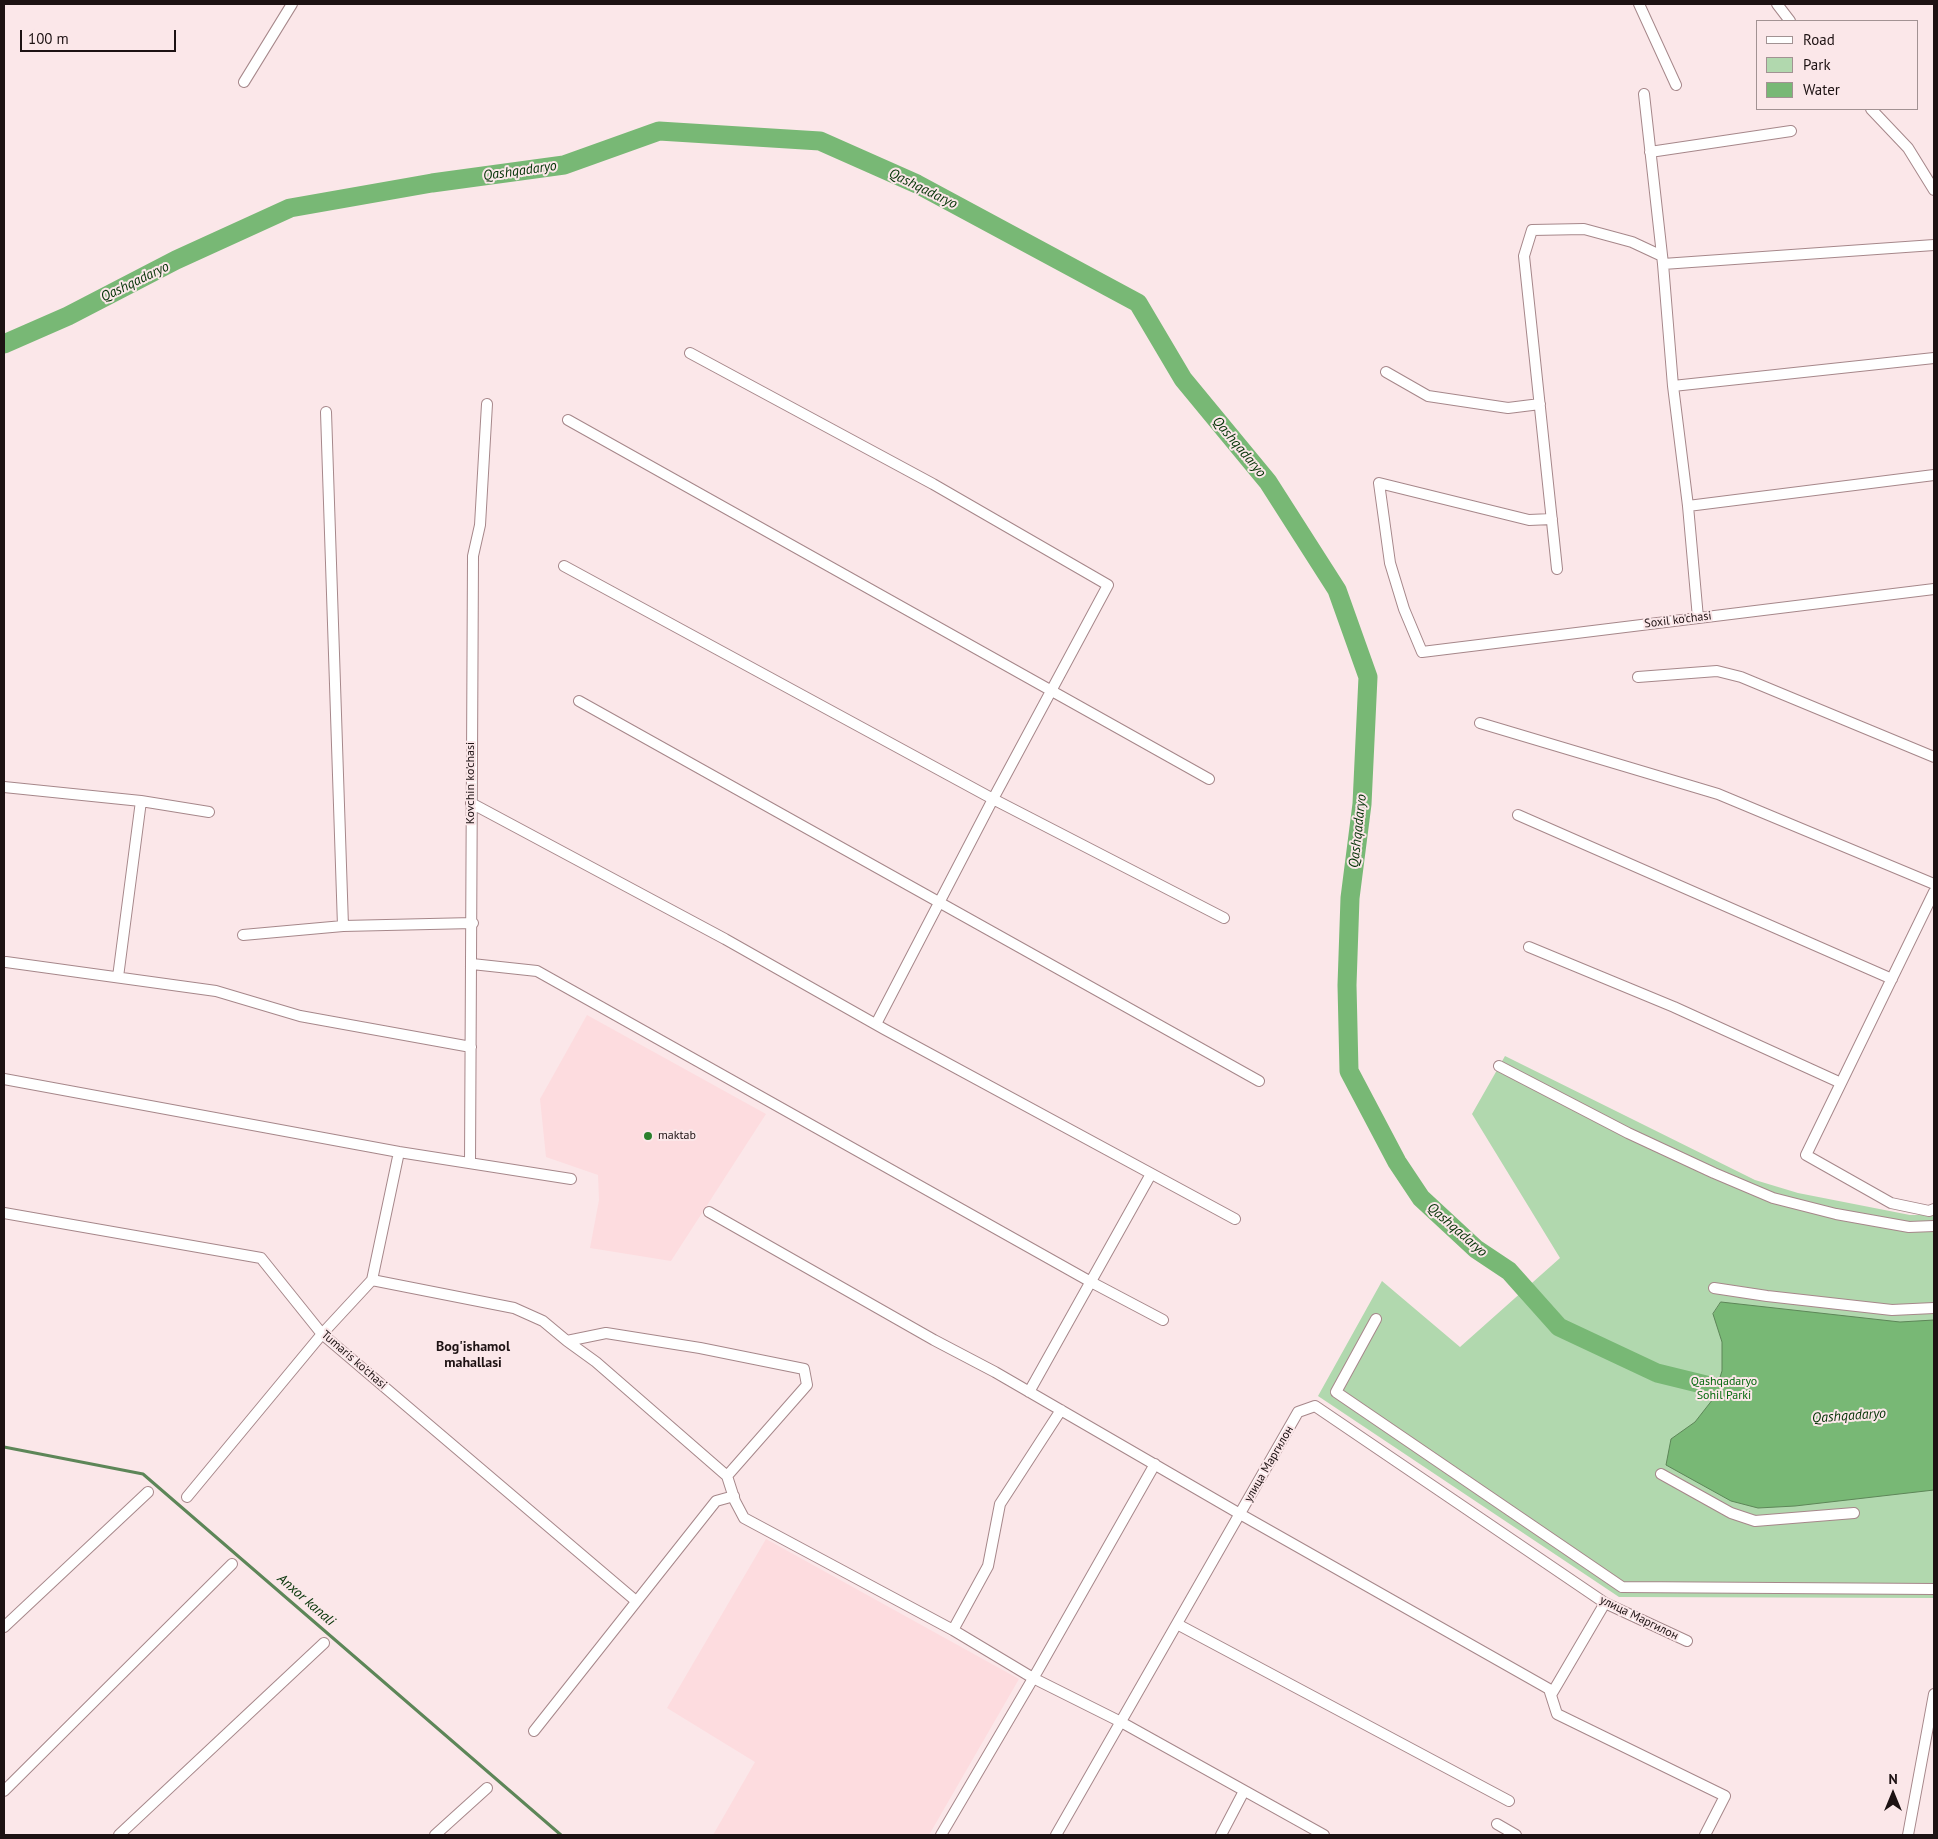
<!DOCTYPE html>
<meta charset="utf-8">
<style>
body{margin:0}
#map{position:relative;width:1938px;height:1839px;overflow:hidden;background:#fbe7e9;font-family:"PT Sans",sans-serif}
canvas{display:block}
.frame{position:absolute;inset:0;border:5px solid #1d1213;pointer-events:none}
.legend{position:absolute;left:1756px;top:20px;width:162px;height:90px;box-sizing:border-box;background:#fbe7e9;border:1px solid #a29293;margin:0;padding:6px 9px;list-style:none;font-size:15px;color:#1d1213}
.legend li{display:flex;align-items:center;gap:10px;height:25px}
.legend b{width:25px;border:1px solid #a29293}
.north{position:absolute;left:1868px;top:1769px;width:50px;height:50px;-webkit-text-stroke:4px #fbe7e9;paint-order:stroke;rotate:0deg;font-size:14px;font-weight:700;line-height:20px;text-align:center;color:#1d1213}
.north::after{content:'';display:block;margin:auto;width:18px;height:22px;background:#1d1213;clip-path:polygon(50% 0,100% 100%,50% 72%,0 100%)}
.scale{position:absolute;left:20px;top:30px;width:156px;height:22px;box-sizing:border-box;border:2px solid #1d1213;border-top:0;padding-left:6px;font-size:15px;line-height:18px;white-space:nowrap;color:#1d1213;-webkit-text-stroke:4px #fbe7e9;paint-order:stroke}
</style>
<div id="map">
<canvas width="1938" height="1839"></canvas>
<div class="frame"></div>
<ul class="legend">
<li><b style="height:6px;background:#fff"></b>Road</li>
<li><b style="height:14px;background:#b1d8ae"></b>Park</li>
<li><b style="height:14px;background:#78b875"></b>Water</li>
</ul>
<div class="north">N</div>
<div class="scale">100 m</div>
</div>
<script>
const ctx = document.querySelector('canvas').getContext('2d');
ctx.lineJoin = 'round';
function paint(path, color) { ctx.fillStyle = color; ctx.fill(path, 'evenodd'); }
function stroke(path, color, width, dash) { ctx.strokeStyle = color; ctx.lineWidth = width; ctx.lineCap = dash ? 'butt' : 'round'; ctx.setLineDash(dash || []); ctx.stroke(path); }
function drawText(font, color, halo, rows, align = 'center') {
  ctx.font = font + ' "PT Sans",sans-serif'; ctx.lineWidth = 4; ctx.setLineDash([]); ctx.textBaseline = 'middle'; ctx.strokeStyle = halo; ctx.fillStyle = color; for (const [text, x, y, turn = 0] of rows) {
    ctx.save(); ctx.translate(x, y); ctx.rotate((+turn || 0) * Math.PI / 180); ctx.textAlign = isNaN(turn) ? turn : align; if (halo) ctx.strokeText(text, 0, 0); ctx.fillText(text, 0, 0); ctx.restore();
  }
}
paint(new Path2D(`
 M 587,1015 L 766,1114 L 671,1261 L 590,1248 L 599,1200 L 598,1175 L 546,1157 L 540,1099 Z
 M 766,1539 L 1019,1679 L 929,1835 L 713,1835 L 755,1762 L 667,1708 Z`), '#fddcdf');
paint(new Path2D(`
 M 1505,1056 L 1755,1180 L 1798,1193 L 1910,1215 L 1934,1215 L 1934,1598 L 1619,1597 L 1318,1396 L 1382,1281 L 1460,1347 L 1560,1258 L 1472,1114 Z`), '#b1d8ae');
const water = new Path2D(`
 M 1721,1302 L 1900,1322 L 1934,1320 L 1934,1490 L 1795,1506 L 1758,1508 L 1731,1501 L 1666,1465 L 1671,1439 L 1695,1422 L 1713,1399 L 1722,1371 L 1722,1342 L 1713,1314 Z`);
paint(water, '#78b875');
stroke(water, '#5d8658', 1);
stroke(new Path2D(`
 M 4,1447 L 143,1474 L 561,1835`), '#5d8658', 3);
stroke(new Path2D(`
 M 4,344 L 68,316 L 176,260 L 290,208 L 432,183 L 564,165 L 659,131 L 820,141 L 917,184 L 1138,303 L 1183,379 L 1268,482 L 1337,590 L 1368,677 L 1362,804 L 1350,898 L 1347,985 L 1349,1071 L 1397,1162 L 1421,1198 L 1476,1249 L 1509,1271 L 1559,1327 L 1657,1373 L 1706,1385 L 1740,1398`), '#78b875', 19);
const street = new Path2D(`
 M 1639,4 L 1676,85
 M 1777,4 L 1790,21
 M 244,82 L 292,4
 M 1644,94 L 1663,264 L 1673,386 L 1688,506 L 1698,618
 M 1871,109 L 1908,148 L 1934,190
 M 1650,152 L 1791,131
 M 1663,264 L 1934,245
 M 690,353 L 933,484 L 1108,585 L 993,799 L 876,1024
 M 1386,372 L 1428,396 L 1508,408 L 1540,404
 M 1673,386 L 1934,358
 M 326,412 L 343,926
 M 568,420 L 1209,779
 M 1688,506 L 1934,475
 M 1552,519 L 1529,520 L 1379,483 L 1390,563 L 1404,609 L 1422,652 L 1934,589
 M 564,566 L 993,799 L 1224,918
 M 1557,569 L 1524,256 L 1532,230 L 1584,229 L 1632,242 L 1662,256
 M 1638,677 L 1717,671 L 1741,677 L 1934,757
 M 579,701 L 1259,1081
 M 1480,723 L 1718,794 L 1934,884
 M 4,787 L 141,801 L 209,812
 M 471,803 L 725,939 L 884,1029 L 1235,1219
 M 1518,815 L 1892,979
 M 1934,892 L 1806,1155 L 1891,1203 L 1929,1211 L 1934,1209
 M 243,935 L 343,926 L 473,923
 M 1529,947 L 1674,1007 L 1841,1083
 M 6,962 L 216,991 L 300,1016 L 471,1047
 M 472,964 L 537,971 L 1091,1282 L 1163,1320
 M 118,977 L 141,801
 M 1499,1066 L 1628,1133 L 1714,1173 L 1773,1198 L 1836,1214 L 1909,1227 L 1934,1226
 M 4,1079 L 399,1152 L 571,1179
 M 470,1163 L 473,556 L 480,525 L 487,404
 M 709,1212 L 934,1340 L 995,1372 L 1240,1514 L 1549,1689 L 1557,1714 L 1725,1796 L 1705,1835
 M 4,1213 L 261,1258 L 322,1334 L 636,1601
 M 372,1280 L 514,1308 L 543,1321 L 567,1341 L 606,1333 L 700,1348 L 804,1369 L 807,1385 L 727,1476
 M 1714,1288 L 1767,1296 L 1892,1310 L 1934,1308
 M 1376,1319 L 1336,1392 L 1622,1587 L 1934,1589
 M 567,1341 L 596,1362 L 727,1476 L 735,1501 L 744,1518 L 953,1630 L 1033,1678 L 1121,1722 L 1324,1835
 M 1029,1392 L 1151,1174
 M 1661,1474 L 1731,1513 L 1755,1521 L 1854,1513
 M 187,1497 L 322,1334 L 372,1280 L 399,1152
 M 1177,1624 L 1509,1801
 M 4,1627 L 148,1492
 M 953,1630 L 988,1566 L 1000,1504 L 1061,1410
 M 1551,1695 L 1605,1603
 M 534,1731 L 716,1501 L 734,1496
 M 4,1791 L 232,1564
 M 1497,1824 L 1516,1835
 M 119,1835 L 324,1643
 M 435,1835 L 487,1788
 M 941,1835 L 1038,1670 L 1155,1464
 M 1056,1835 L 1298,1412 L 1315,1406 L 1605,1603 L 1687,1641
 M 1221,1835 L 1244,1791
 M 1908,1835 L 1934,1694`);
stroke(street, '#a6878a', 12);
stroke(street, '#fff', 10);
for (const [x, y, r, color] of [
 [648,1136,5,"#2b7f2c"]
]) { const dot = new Path2D(); dot.arc(x, y, r, 0, 2 * Math.PI); ctx.fillStyle = color; ctx.fill(dot); stroke(dot, '#fbe7e9', 2); }
drawText('12px', '#1d1213', '#fbe7e9', [
 ["Soxil ko'chasi",1678,620,-7],
 ["Kovchin ko'chasi",471,783,-90],
 ["Tumaris ko'chasi",354,1360,41],
 ["улица Маргилон",1269,1464,-60],
 ["улица Маргилон",1639,1618,26]
]);
drawText('12px', '#1d1213', '#fbe7e9', [
 ["maktab",658,1136]
], 'left');
drawText('12px', '#06690f', '#fbe7e9', [
 ["Qashqadaryo",1724,1382],
 ["Sohil Parki",1724,1396]
]);
drawText('italic 14px', '#043306', '#fbe7e9', [
 ["Qashqadaryo",520,171,-8],
 ["Qashqadaryo",923,189,26],
 ["Qashqadaryo",135,282,-26],
 ["Qashqadaryo",1239,447,50],
 ["Qashqadaryo",1358,831,-84],
 ["Qashqadaryo",1457,1230,41],
 ["Qashqadaryo",1849,1416,-4],
 ["Anxor kanali",306,1600,41]
]);
drawText('bold 14px', '#1d1213', '#fbe7e9', [
 ["Bog'ishamol",473,1347],
 ["mahallasi",473,1363]
]);
</script>
